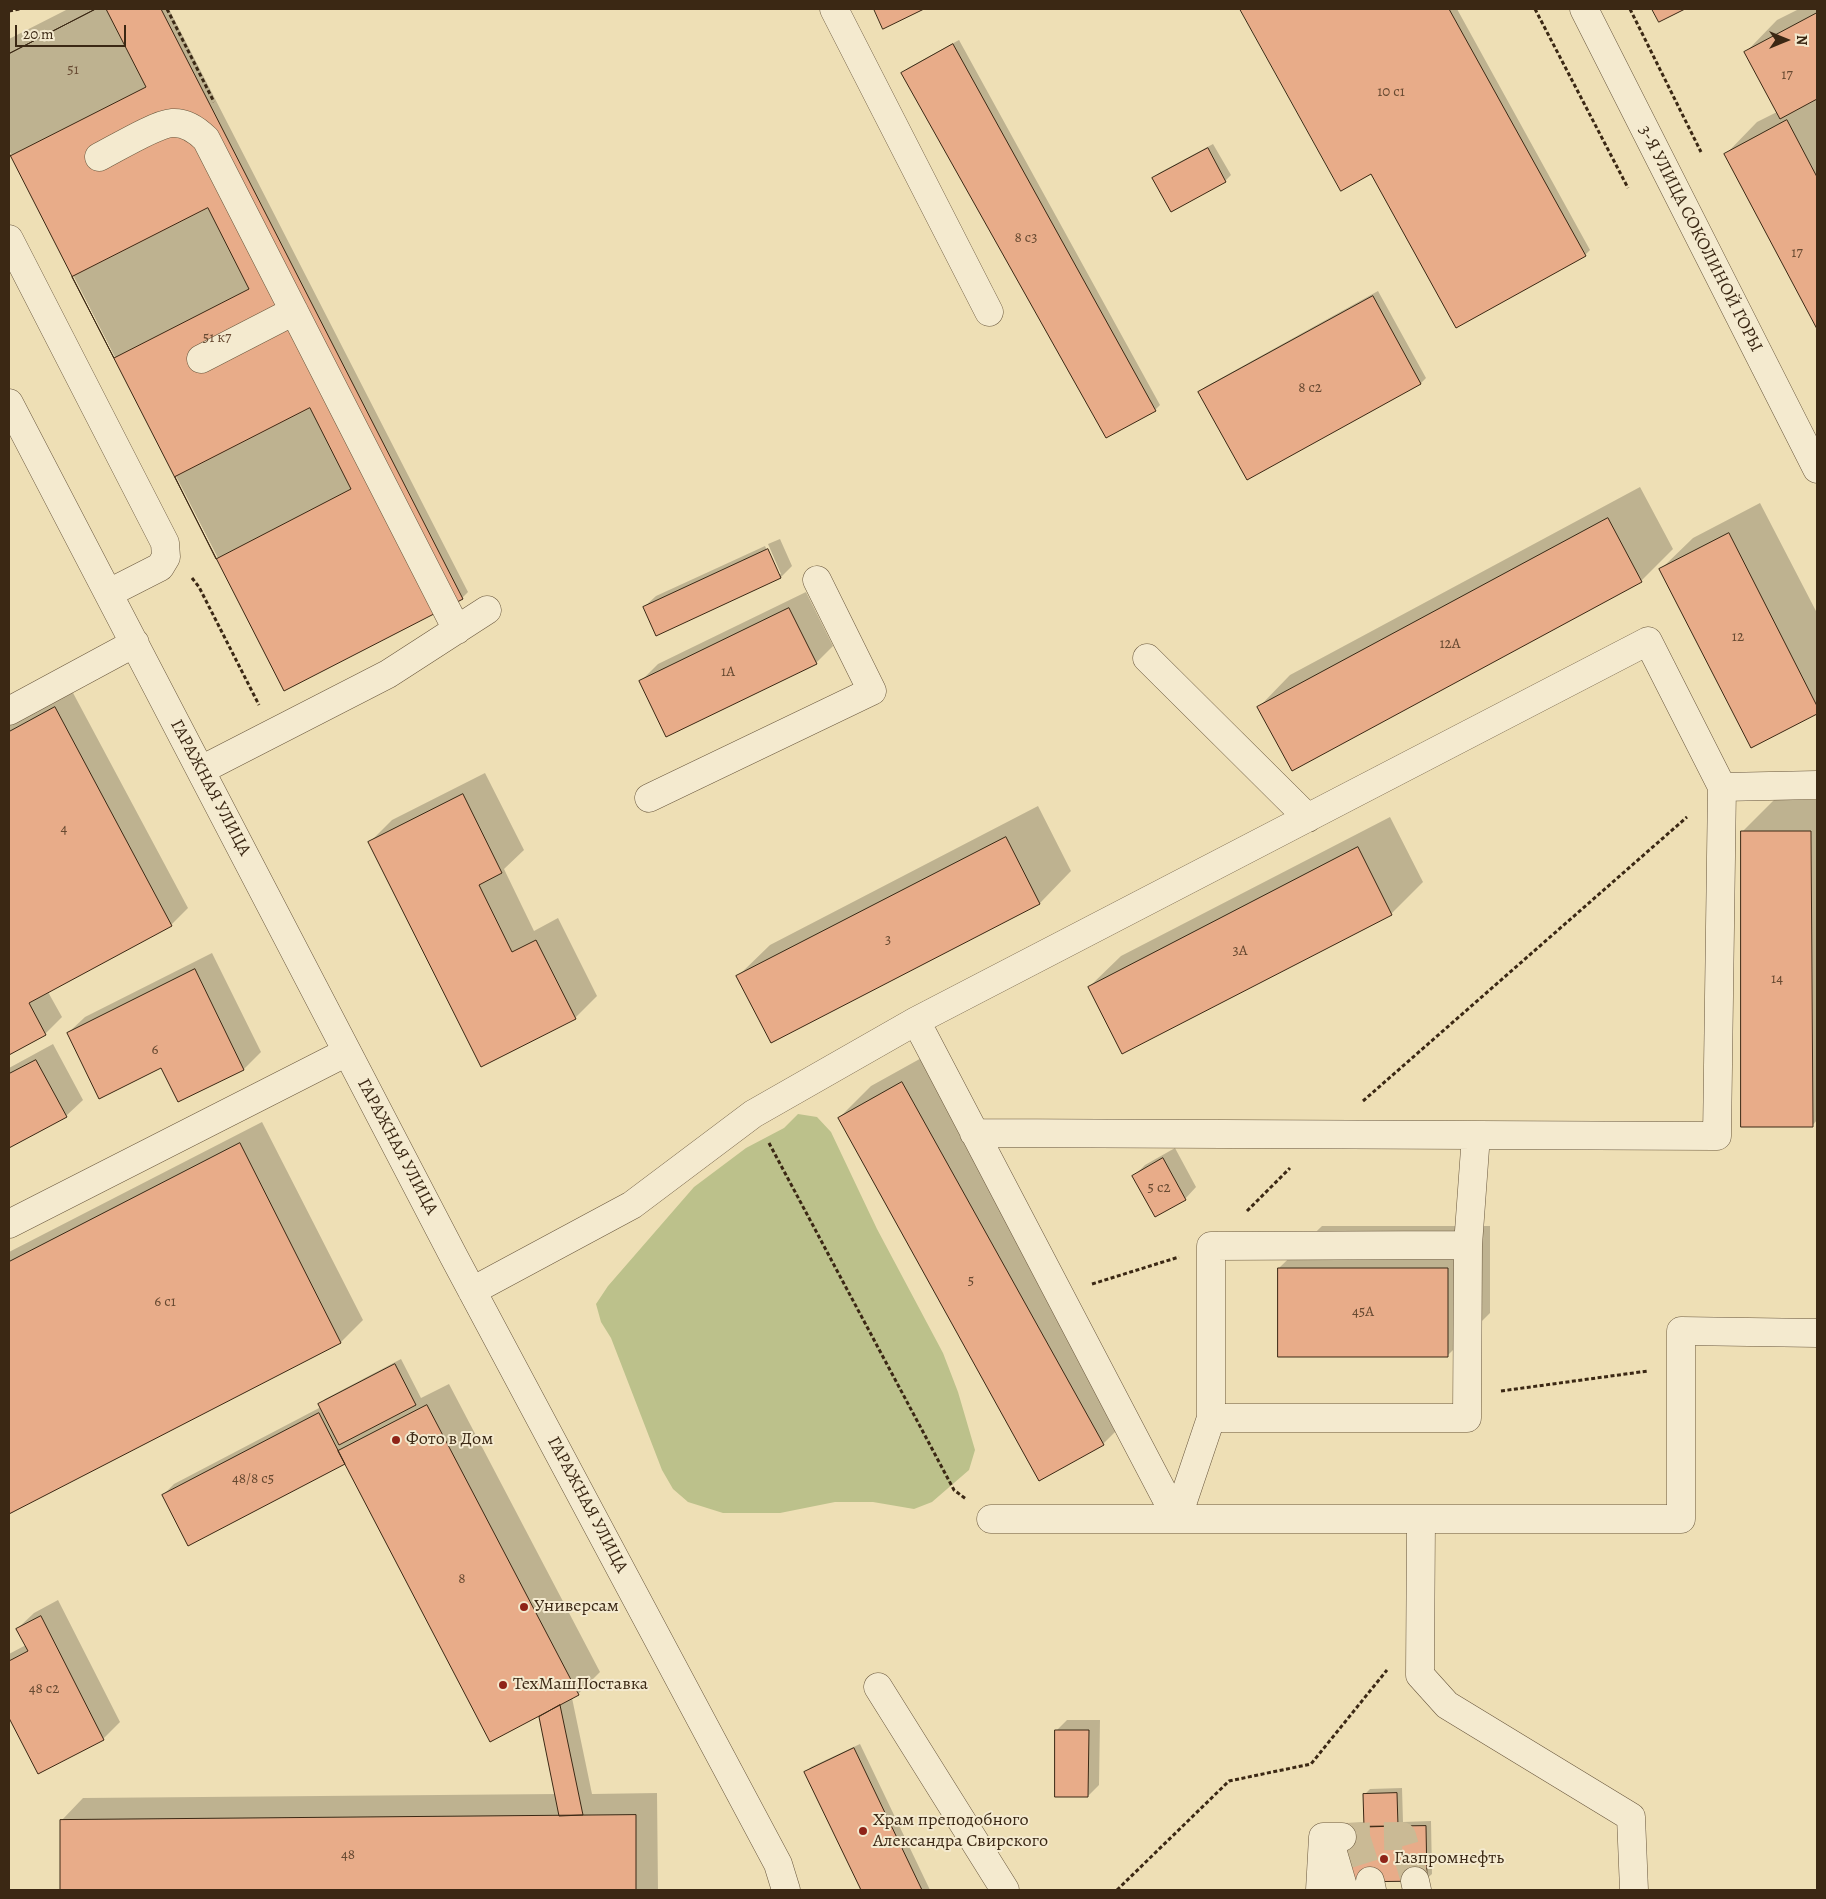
<!DOCTYPE html>
<meta charset="utf-8">
<style>
body{margin:0}
#map{position:relative;width:1826px;height:1899px;overflow:hidden;background:#eedfb5;font-family:Alegreya,serif}
canvas{display:block}
.frame{position:absolute;inset:0;border:10px solid #3b2814;pointer-events:none}
.north{position:absolute;left:1761px;top:15px;width:50px;height:50px;-webkit-text-stroke:4px #f4eacf;paint-order:stroke;rotate:90deg;font-size:14px;font-weight:700;line-height:20px;text-align:center;color:#3b2814}
.north::after{content:'';display:block;margin:auto;width:18px;height:22px;background:#3b2814;clip-path:polygon(50% 0,100% 100%,50% 72%,0 100%)}
.scale{position:absolute;left:15px;top:25px;width:111px;height:22px;box-sizing:border-box;border:2px solid #3b2814;border-top:0;padding-left:6px;font-size:15px;line-height:18px;white-space:nowrap;color:#3b2814;-webkit-text-stroke:4px #f4eacf;paint-order:stroke}
</style>
<div id="map">
<canvas width="1826" height="1899"></canvas>
<div class="frame"></div>
<div class="north">N</div>
<div class="scale">20 m</div>
</div>
<script>
const ctx = document.querySelector('canvas').getContext('2d');
ctx.lineJoin = 'round';
function paint(path, color) { ctx.fillStyle = color; ctx.fill(path, 'evenodd'); }
function stroke(path, color, width, dash) { ctx.strokeStyle = color; ctx.lineWidth = width; ctx.lineCap = dash ? 'butt' : 'round'; ctx.setLineDash(dash || []); ctx.stroke(path); }
function drawText(font, color, halo, rows, align = 'center') {
  ctx.font = font + ' Alegreya,serif'; ctx.lineWidth = 4; ctx.setLineDash([]); ctx.textBaseline = 'middle'; ctx.strokeStyle = halo; ctx.fillStyle = color; for (const [text, x, y, turn = 0] of rows) {
    ctx.save(); ctx.translate(x, y); ctx.rotate((+turn || 0) * Math.PI / 180); ctx.textAlign = isNaN(turn) ? turn : align; if (halo) ctx.strokeText(text, 0, 0); ctx.fillText(text, 0, 0); ctx.restore();
  }
}
paint(new Path2D(`
 M 798,1114 L 817,1117 L 831,1132 L 877,1229 L 943,1353 L 958,1392 L 975,1450 L 969,1470 L 932,1502 L 914,1509 L 873,1502 L 835,1502 L 780,1513 L 723,1513 L 688,1502 L 673,1489 L 662,1470 L 611,1338 L 601,1322 L 596,1304 L 608,1286 L 694,1187 L 746,1148 L 784,1128 Z`), '#bcc18b');
paint(new Path2D(`
 M 68,9 L 169,9 L 468,592 L 462,598 L 285,689 L 9,150 L 9,39 Z
 M 1242,9 L 1457,9 L 1590,250 L 1585,255 L 1372,173 L 1342,189 Z
 M 1799,9 L 1817,9 L 1817,326 L 1726,154 L 1757,122 L 1777,112 L 1746,52 L 1777,20 Z
 M 959,40 L 1160,405 L 1155,410 L 903,73 L 908,68 Z
 M 1213,144 L 1231,175 L 1225,181 L 1172,211 L 1154,178 L 1159,173 Z
 M 1378,291 L 1426,378 L 1421,383 L 1248,478 L 1200,392 L 1205,387 Z
 M 1640,487 L 1673,549 L 1641,581 L 1259,707 L 1290,675 Z
 M 1760,503 L 1817,613 L 1817,713 L 1752,746 L 1661,569 L 1693,538 Z
 M 780,539 L 792,566 L 781,577 L 657,634 L 644,607 L 656,596 L 765,546 L 778,574 L 781,574 L 768,544 Z
 M 806,592 L 833,646 L 816,663 L 641,681 L 658,664 Z
 M 72,691 L 188,908 L 171,925 L 48,992 L 62,1017 L 45,1034 L 9,1053 L 9,725 Z
 M 485,773 L 524,850 L 504,869 L 534,931 L 558,918 L 597,996 L 575,1018 L 370,842 L 392,820 Z
 M 1774,800 L 1817,800 L 1817,1120 L 1812,1126 L 1742,832 Z
 M 1038,806 L 1071,871 L 1040,903 L 738,976 L 770,945 Z
 M 1390,817 L 1423,882 L 1391,914 L 1089,987 L 1121,956 Z
 M 212,953 L 261,1052 L 244,1069 L 179,1101 L 162,1066 L 68,1033 L 85,1017 Z
 M 53,1044 L 83,1100 L 66,1116 L 9,1146 L 9,1068 Z
 M 934,1051 L 1135,1412 L 1103,1444 L 839,1118 L 871,1086 Z
 M 262,1122 L 363,1320 L 341,1342 L 9,1512 L 9,1252 Z
 M 1175,1148 L 1196,1187 L 1185,1199 L 1156,1215 L 1134,1176 L 1145,1165 Z
 M 1322,1226 L 1490,1226 L 1490,1313 L 1448,1355 L 1279,1268 Z
 M 401,1359 L 421,1398 L 449,1384 L 600,1672 L 578,1694 L 572,1698 L 592,1794 L 657,1793 L 658,1890 L 61,1890 L 61,1821 L 83,1798 L 556,1794 L 540,1717 L 544,1713 L 346,1462 L 163,1495 L 174,1484 L 321,1407 L 320,1404 L 325,1399 Z
 M 58,1600 L 120,1722 L 103,1739 L 38,1772 L 9,1715 L 9,1654 L 26,1645 L 17,1629 L 34,1613 Z
 M 1067,1720 L 1100,1720 L 1099,1785 L 1088,1796 L 1056,1731 Z
 M 860,1744 L 930,1890 L 863,1890 L 806,1772 L 811,1767 Z
 M 1402,1788 L 1403,1822 L 1431,1821 L 1432,1874 L 1426,1879 L 1343,1828 L 1348,1823 L 1365,1822 L 1365,1794 L 1370,1789 Z`), '#0003');
const building = new Path2D(`
 M 96,9 L 106,9 L 146,87 L 10,156 L 9,153 L 9,54 Z
 M 96,9 L 161,9 L 463,599 L 284,691 L 9,153 L 9,54 Z
 M 874,9 L 924,9 L 883,29 Z
 M 1240,9 L 1449,9 L 1586,256 L 1456,328 L 1371,174 L 1341,191 Z
 M 1652,9 L 1685,9 L 1659,22 Z
 M 1817,13 L 1817,99 L 1780,119 L 1744,52 Z
 M 953,44 L 1156,411 L 1106,438 L 901,73 Z
 M 1787,120 L 1817,177 L 1817,329 L 1724,154 Z
 M 1208,148 L 1226,182 L 1171,212 L 1152,178 Z
 M 208,208 L 249,289 L 114,358 L 72,277 Z
 M 1373,296 L 1421,384 L 1247,480 L 1198,392 Z
 M 310,408 L 351,489 L 216,559 L 175,477 Z
 M 1608,518 L 1642,582 L 1292,771 L 1257,707 Z
 M 1729,533 L 1817,706 L 1817,714 L 1751,748 L 1659,569 Z
 M 768,549 L 781,578 L 656,636 L 643,607 Z
 M 789,608 L 817,664 L 666,737 L 639,681 Z
 M 55,707 L 172,926 L 29,1003 L 46,1035 L 9,1055 L 9,732 Z
 M 463,794 L 502,873 L 479,885 L 512,952 L 536,940 L 576,1019 L 481,1067 L 368,842 Z
 M 1741,831 L 1811,831 L 1813,1127 L 1741,1127 Z
 M 1006,837 L 1040,904 L 771,1043 L 736,976 Z
 M 1358,847 L 1392,915 L 1122,1054 L 1088,987 Z
 M 195,969 L 244,1070 L 178,1102 L 161,1068 L 99,1099 L 67,1033 Z
 M 36,1060 L 67,1117 L 9,1148 L 9,1074 Z
 M 902,1082 L 1104,1445 L 1039,1481 L 838,1118 Z
 M 240,1143 L 341,1343 L 9,1514 L 9,1262 Z
 M 1163,1158 L 1186,1200 L 1155,1217 L 1132,1176 Z
 M 1278,1268 L 1448,1268 L 1448,1357 L 1278,1357 Z
 M 395,1364 L 416,1405 L 339,1445 L 318,1404 Z
 M 427,1405 L 579,1695 L 490,1742 L 338,1451 Z
 M 319,1413 L 345,1464 L 188,1546 L 162,1495 Z
 M 41,1616 L 104,1740 L 38,1774 L 9,1718 L 9,1661 L 28,1651 L 16,1629 Z
 M 560,1705 L 583,1815 L 559,1816 L 539,1717 Z
 M 1055,1730 L 1089,1730 L 1088,1797 L 1055,1797 Z
 M 854,1748 L 922,1890 L 861,1890 L 804,1772 Z
 M 1397,1793 L 1398,1826 L 1364,1827 L 1363,1794 Z
 M 636,1815 L 636,1890 L 60,1890 L 60,1820 Z
 M 1426,1826 L 1427,1881 L 1342,1882 L 1342,1827 Z`);
paint(building, '#e8ac89');
stroke(building, '#3b2814', 1);
stroke(new Path2D(`
 M 1342,1837 L 1402,1836 L 1415,1881
 M 1356,1837 L 1370,1881`), '#caba95', 28, [28, 14]);
const minor = new Path2D(`
 M 834,9 L 989,312
 M 1584,9 L 1817,469
 M 99,157 C 115,149 156,124 172,123 C 186,122 197,130 206,139 L 457,630
 M 9,239 L 165,543 L 166,557 L 160,567 L 109,593
 M 201,359 L 294,311
 M 9,403 L 454,1257 L 778,1864 L 786,1890
 M 1147,658 L 1308,818
 M 9,711 L 135,643
 M 201,770 L 388,674 L 487,610
 M 1817,785 L 1722,787 L 1648,641 L 916,1021 L 1177,1519 L 1681,1519 L 1681,1331 L 1817,1333
 M 649,798 L 872,691 L 817,580
 M 974,1133 L 1476,1135
 M 9,1224 L 347,1052
 M 472,1291 L 632,1205 L 753,1114 L 916,1021
 M 1211,1418 L 1467,1418 L 1468,1245 L 1476,1135 L 1717,1136 L 1722,787
 M 991,1519 L 1177,1519 L 1211,1418 L 1211,1246 L 1468,1245
 M 1421,1520 L 1420,1675 L 1447,1705 L 1631,1817 L 1634,1890
 M 878,1687 L 1005,1890
 M 1329,1839 L 1344,1890
 M 1370,1881 L 1372,1890
 M 1415,1881 L 1417,1890
 M 1320,1890 L 1323,1837 L 1342,1837`);
stroke(minor, '#68563c', 29);
stroke(new Path2D(`
 M 167,9 L 214,102
 M 1535,9 L 1628,188
 M 1630,9 L 1701,152
 M 9,11 L 20,9
 M 192,578 L 199,587 L 259,705
 M 1363,1101 L 1687,817
 M 769,1143 L 954,1490 L 966,1499
 M 1247,1211 L 1290,1168
 M 1092,1284 L 1179,1257
 M 1501,1391 L 1648,1371
 M 1117,1890 L 1229,1781 L 1311,1764 L 1387,1670`), '#3b2814', 3, [4, 2.5]);
stroke(minor, '#f4eacf', 28);
for (const [x, y, r, color] of [
 [396,1440,5,"#8f2418"],
 [524,1607,5,"#8f2418"],
 [503,1685,5,"#8f2418"],
 [863,1831,5,"#8f2418"],
 [1384,1859,5,"#8f2418"]
]) { const dot = new Path2D(); dot.arc(x, y, r, 0, 2 * Math.PI); ctx.fillStyle = color; ctx.fill(dot); stroke(dot, '#f4eacf', 2); }
drawText('15px', '#664931', null, [
 ["51",73,70],
 ["17",1787,75],
 ["10 с1",1391,92],
 ["8 c3",1026,238],
 ["17",1797,253],
 ["51 к7",217,338],
 ["8 c2",1310,388],
 ["12",1738,637],
 ["12А",1450,644],
 ["1А",728,672],
 ["4",64,829],
 ["3",888,940],
 ["3А",1240,951],
 ["14",1777,979],
 ["6",155,1050],
 ["5 с2",1159,1188],
 ["5",971,1281],
 ["6 с1",165,1302],
 ["45А",1363,1312],
 ["48/8 с5",253,1479],
 ["8",462,1579],
 ["48 с2",44,1689],
 ["48",348,1855]
]);
drawText('18px', '#3b2814', '#f4eacf', [
 ["3-Я УЛИЦА СОКОЛИНОЙ ГОРЫ",1700,239,63],
 ["ГАРАЖНАЯ УЛИЦА",210,788,62],
 ["ГАРАЖНАЯ УЛИЦА",397,1147,62],
 ["ГАРАЖНАЯ УЛИЦА",587,1505,62]
]);
drawText('18px', '#3b2814', '#f4eacf', [
 ["Фото в Дом",406,1440],
 ["Универсам",534,1607],
 ["ТехМашПоставка",513,1685],
 ["Храм преподобного",873,1821],
 ["Александра Свирского",873,1842],
 ["Газпромнефть",1394,1859]
], 'left');
</script>
